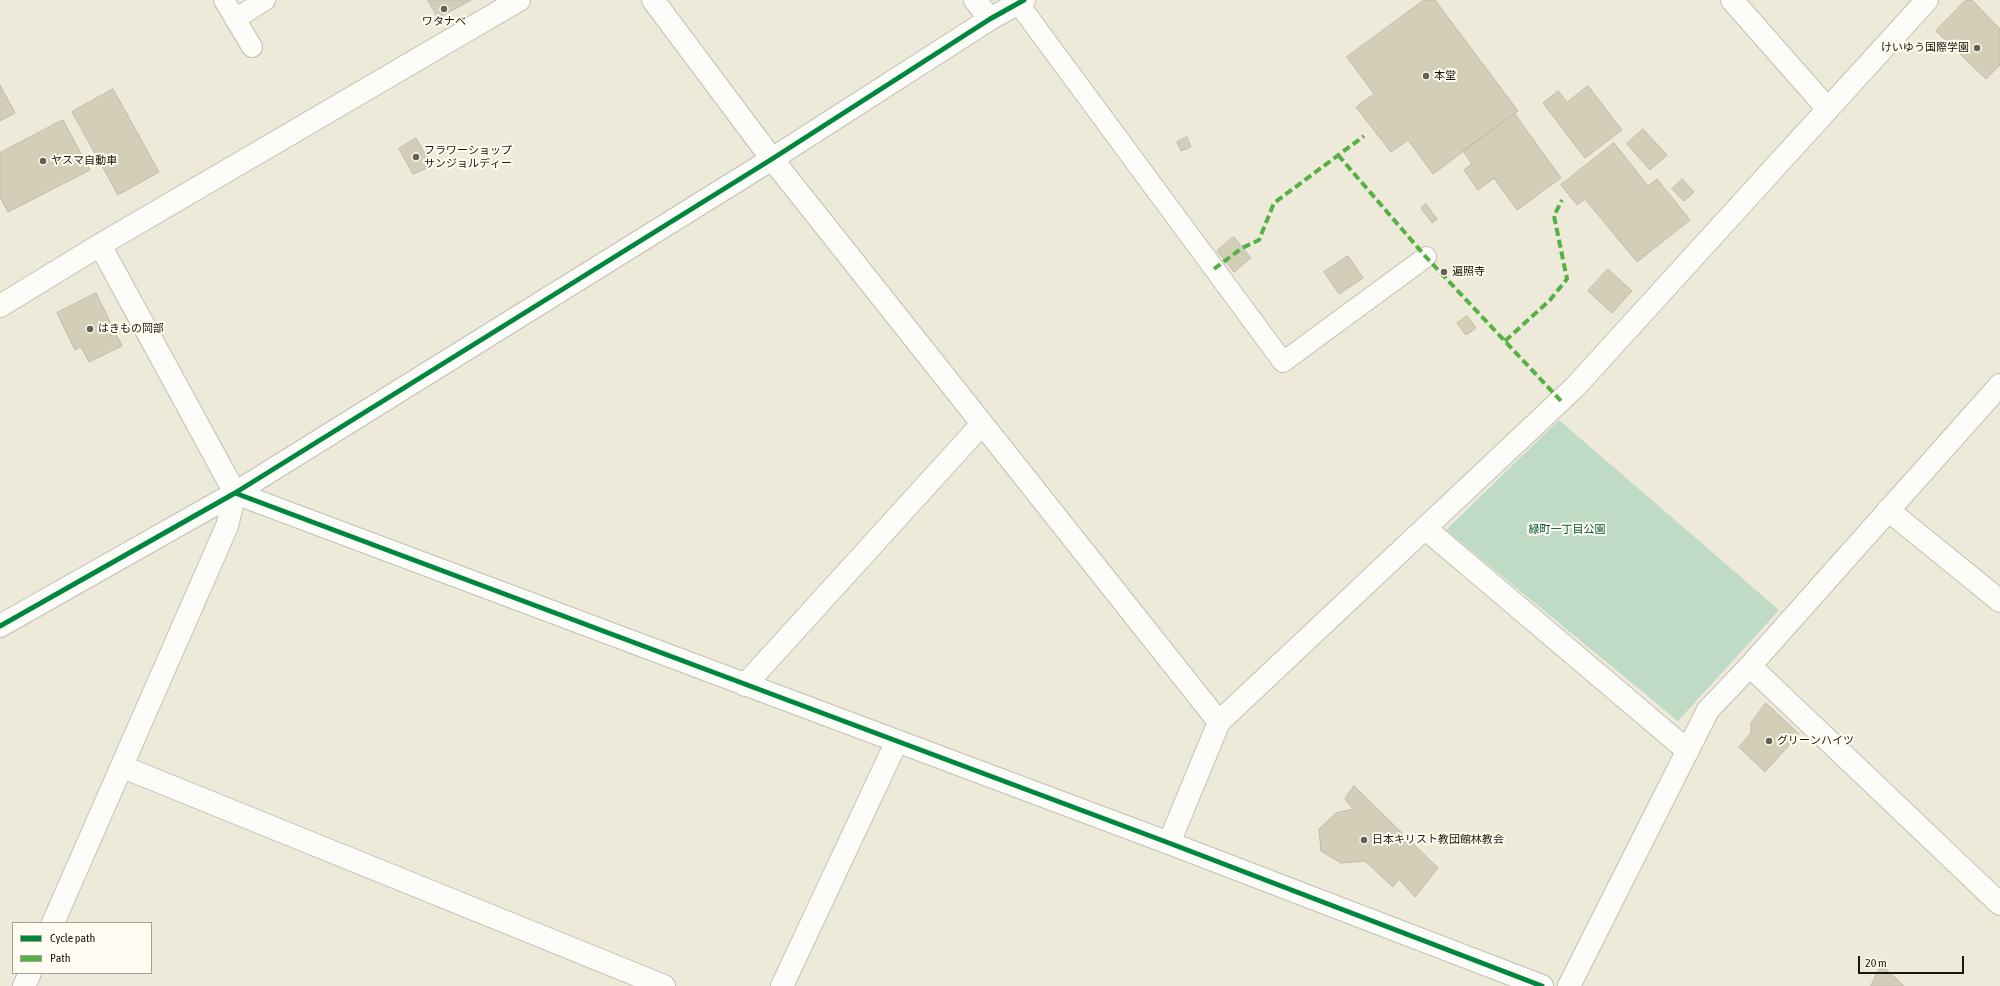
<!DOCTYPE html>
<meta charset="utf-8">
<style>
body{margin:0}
#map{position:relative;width:2000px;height:986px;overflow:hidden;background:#edead9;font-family:"Asap Condensed",sans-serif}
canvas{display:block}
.legend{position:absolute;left:12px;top:922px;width:140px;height:52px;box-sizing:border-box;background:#fefcf0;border:1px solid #a2a095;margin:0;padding:5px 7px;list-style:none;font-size:12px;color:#19170c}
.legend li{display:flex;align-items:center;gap:8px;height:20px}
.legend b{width:20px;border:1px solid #a2a095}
.scale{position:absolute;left:1858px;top:956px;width:106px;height:18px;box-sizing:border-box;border:2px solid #19170c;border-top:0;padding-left:5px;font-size:12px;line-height:14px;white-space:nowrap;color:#19170c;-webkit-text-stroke:3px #fefcf0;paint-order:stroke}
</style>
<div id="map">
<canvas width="2000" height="986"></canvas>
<ul class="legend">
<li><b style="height:5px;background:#00873e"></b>Cycle path</li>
<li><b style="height:5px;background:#55b144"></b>Path</li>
</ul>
<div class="scale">20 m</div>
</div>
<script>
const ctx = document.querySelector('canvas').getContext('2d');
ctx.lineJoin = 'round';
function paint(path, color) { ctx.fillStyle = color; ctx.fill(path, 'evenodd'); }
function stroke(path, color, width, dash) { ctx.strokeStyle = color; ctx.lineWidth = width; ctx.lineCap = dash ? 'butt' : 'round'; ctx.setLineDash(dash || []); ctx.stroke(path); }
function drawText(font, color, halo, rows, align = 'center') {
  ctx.font = font + ' "Asap Condensed","Noto Sans JP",sans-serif'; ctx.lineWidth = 4; ctx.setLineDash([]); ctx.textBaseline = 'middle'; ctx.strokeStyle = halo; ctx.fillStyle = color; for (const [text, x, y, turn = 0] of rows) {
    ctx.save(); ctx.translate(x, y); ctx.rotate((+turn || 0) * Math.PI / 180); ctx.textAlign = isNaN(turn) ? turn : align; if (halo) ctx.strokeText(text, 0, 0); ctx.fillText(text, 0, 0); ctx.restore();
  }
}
paint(new Path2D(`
 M 1559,420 L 1779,610 L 1678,721 L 1446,530 Z`), '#bfdbc6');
const building = new Path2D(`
 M 428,0 L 471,0 L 438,18 Z
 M 1424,0 L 1435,0 L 1518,111 L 1433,174 L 1408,140 L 1391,152 L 1356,107 L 1374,94 L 1347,57 Z
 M 1966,0 L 1972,0 L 2000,29 L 2000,65 L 1986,79 L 1936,31 Z
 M 0,85 L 15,113 L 0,121 Z
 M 1588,86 L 1622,130 L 1585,158 L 1543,103 L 1558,91 L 1567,102 Z
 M 113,89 L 159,172 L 118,195 L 72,112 Z
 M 1515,114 L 1561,178 L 1517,210 L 1494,178 L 1478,190 L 1464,170 L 1472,164 L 1463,151 Z
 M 63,120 L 90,170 L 8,212 L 0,197 L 0,153 Z
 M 1643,129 L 1667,155 L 1650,170 L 1627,144 Z
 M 1187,137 L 1191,147 L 1181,151 L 1177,142 Z
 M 416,138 L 432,166 L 413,174 L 399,149 Z
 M 1614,143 L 1648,186 L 1657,179 L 1690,220 L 1637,262 L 1585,199 L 1577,205 L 1561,185 Z
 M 1682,179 L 1694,192 L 1684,201 L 1672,189 Z
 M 1426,204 L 1437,219 L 1432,223 L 1421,208 Z
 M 1234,237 L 1251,258 L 1234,272 L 1217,251 Z
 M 1348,256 L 1363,278 L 1339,294 L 1324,272 Z
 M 1608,269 L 1632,291 L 1612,313 L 1588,291 Z
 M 96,293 L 122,346 L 89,362 L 81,347 L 75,350 L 57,313 Z
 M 1467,316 L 1476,328 L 1466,335 L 1457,323 Z
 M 1766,703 L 1799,734 L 1765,772 L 1739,747 L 1751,733 L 1751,723 Z
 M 1354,786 L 1438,868 L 1415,897 L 1399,879 L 1393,887 L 1365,861 L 1341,863 L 1321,851 L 1319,829 L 1336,813 L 1353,809 L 1345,799 Z
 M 1881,965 L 1904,986 L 1871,986 Z`);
paint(building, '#d3ceb7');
stroke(building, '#bebbae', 1);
const lane = new Path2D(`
 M 224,0 L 252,47
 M 1018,3 L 1283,362 L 1426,257
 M 235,19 L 265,0`);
const street = new Path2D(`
 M 653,0 L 772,159 L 1219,722
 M 975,0 L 990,19
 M 1732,0 L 1827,108
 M 1888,510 L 2000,601
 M 1426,529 L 1688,751
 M 0,626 L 235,493 L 772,159 L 990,19 L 1024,0
 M 1750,666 L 2000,904
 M 745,685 L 982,424
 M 123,767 L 664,986
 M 1169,843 L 1219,722 L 1575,387 L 1927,0
 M 782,986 L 896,743
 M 1569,986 L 1708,710 L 1750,666 L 2000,385`);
const secondary = new Path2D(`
 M 0,306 L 100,245 L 519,0
 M 235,493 L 1169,843 L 1542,986
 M 53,923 L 227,526 L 235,493 L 100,245
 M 24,986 L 30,973`);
stroke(lane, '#c3c0b3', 22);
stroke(street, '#c3c0b3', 24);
stroke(secondary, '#c3c0b3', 24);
stroke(lane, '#fcfcf9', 20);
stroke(street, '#fcfcf9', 22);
stroke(secondary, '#fcfcf9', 22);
stroke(new Path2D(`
 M 1338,155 L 1426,257 L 1561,401
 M 1214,269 L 1242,248 L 1259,240 L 1274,203 L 1364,136
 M 1505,341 L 1550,300 L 1567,279 L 1554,216 L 1562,200`), '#55b144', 4, [8, 4]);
stroke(new Path2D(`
 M 235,493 L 1169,843 L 1542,986
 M 0,626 L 235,493 L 772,159 L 990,19 L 1024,0`), '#00873e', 5);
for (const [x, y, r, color] of [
 [444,9,4,"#636154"],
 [1977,48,4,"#636154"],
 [1426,76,4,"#636154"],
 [416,157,4,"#636154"],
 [43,161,4,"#636154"],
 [1444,272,4,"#636154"],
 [90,329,4,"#636154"],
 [1769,741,4,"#636154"],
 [1364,840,4,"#636154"]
]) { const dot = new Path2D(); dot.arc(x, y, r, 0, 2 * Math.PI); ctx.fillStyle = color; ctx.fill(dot); stroke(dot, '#fefcf0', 1.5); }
drawText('11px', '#19170c', '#fefcf0', [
 ["ワタナベ",444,22,"center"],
 ["けいゆう国際学園",1969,48,"right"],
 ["本堂",1434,76],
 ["フラワーショップ",424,151],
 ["サンジョルディー",424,164],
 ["ヤスマ自動車",51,161],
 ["遍照寺",1452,272],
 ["はきもの岡部",98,329],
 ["グリーンハイツ",1777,741],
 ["日本キリスト教団館林教会",1372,840]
], 'left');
drawText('11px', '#025239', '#fefcf0', [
 ["緑町一丁目公園",1567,530]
]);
</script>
